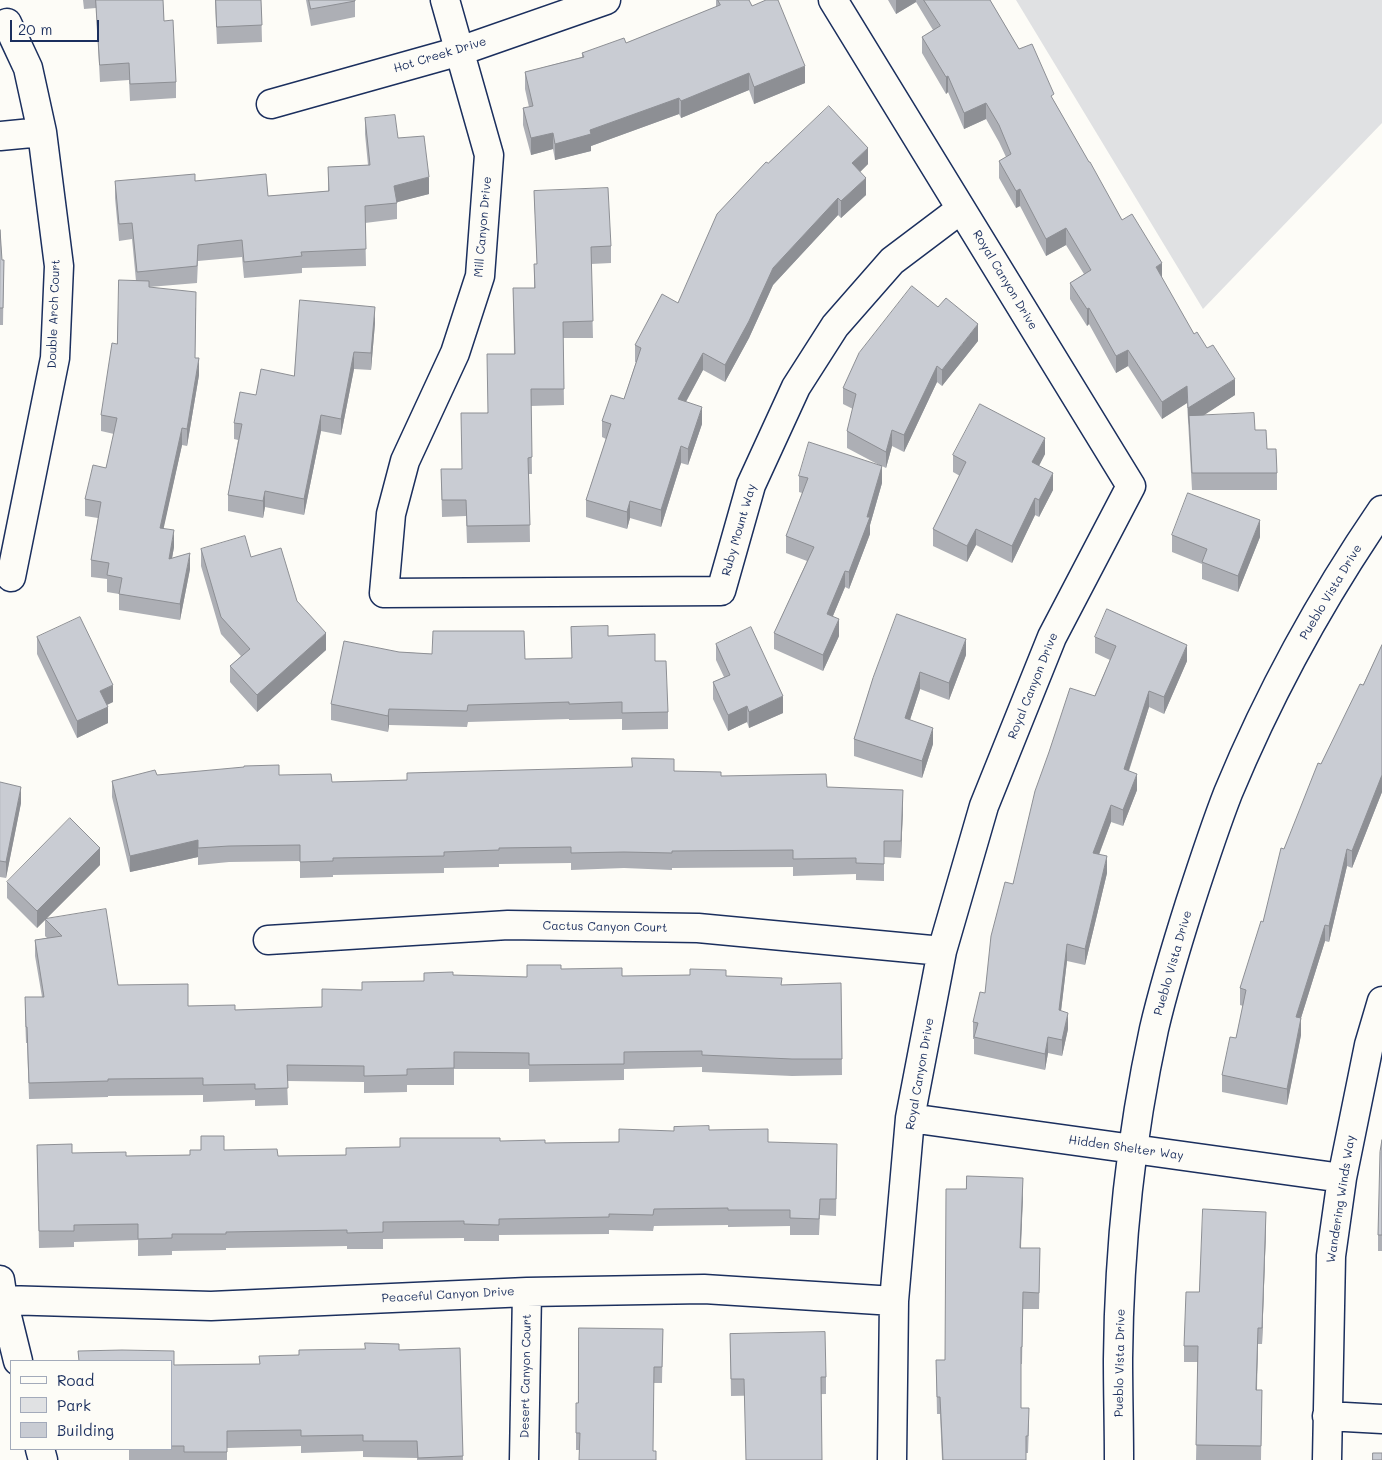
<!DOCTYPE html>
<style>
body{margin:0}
#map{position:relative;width:1382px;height:1460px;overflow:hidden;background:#fdfcf7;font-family:Mali,sans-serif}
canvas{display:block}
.legend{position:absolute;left:10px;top:1360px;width:162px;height:90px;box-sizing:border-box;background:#fdfcf7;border:1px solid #a3aaba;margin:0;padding:6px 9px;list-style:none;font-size:15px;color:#1b2f5e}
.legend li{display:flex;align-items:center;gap:10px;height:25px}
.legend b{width:25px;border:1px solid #a3aaba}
.scale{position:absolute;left:10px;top:20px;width:89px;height:22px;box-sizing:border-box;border:2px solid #1b2f5e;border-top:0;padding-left:6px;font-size:15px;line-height:18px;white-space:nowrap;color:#1b2f5e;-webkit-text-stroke:4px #fdfcf7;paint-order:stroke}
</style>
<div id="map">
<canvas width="1382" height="1460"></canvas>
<ul class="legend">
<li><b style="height:6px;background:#fdfcf7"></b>Road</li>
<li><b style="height:14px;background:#e0e1e3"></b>Park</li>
<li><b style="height:14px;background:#c9ccd3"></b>Building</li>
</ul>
<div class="scale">20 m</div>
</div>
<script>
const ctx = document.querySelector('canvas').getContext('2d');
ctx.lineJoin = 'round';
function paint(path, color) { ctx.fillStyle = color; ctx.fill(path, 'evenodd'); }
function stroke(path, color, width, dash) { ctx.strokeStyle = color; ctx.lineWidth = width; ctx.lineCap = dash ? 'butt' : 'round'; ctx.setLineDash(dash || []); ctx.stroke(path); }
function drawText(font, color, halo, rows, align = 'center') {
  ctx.font = font + ' Mali,sans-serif'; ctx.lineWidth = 5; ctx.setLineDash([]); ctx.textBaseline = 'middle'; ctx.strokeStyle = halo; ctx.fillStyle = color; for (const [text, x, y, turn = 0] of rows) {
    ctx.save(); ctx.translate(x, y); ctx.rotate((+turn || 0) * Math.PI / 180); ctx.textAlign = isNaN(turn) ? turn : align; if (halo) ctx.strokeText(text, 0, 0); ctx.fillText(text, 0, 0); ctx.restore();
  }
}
paint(new Path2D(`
 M 1016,0 L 1382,0 L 1382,123 L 1203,309 Z`), '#e0e1e3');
const minor = new Path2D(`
 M 445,0 L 489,155 L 480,276 L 455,353 L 405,461 L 391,514 L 384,593 L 721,591 L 751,485 L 796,387 L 835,326 L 892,261 L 961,209
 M 833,0 L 1131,486 L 1052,637 L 984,806 L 942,951 L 910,1118 L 894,1301 L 892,1460
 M 7,23 L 28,68 L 42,132 L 59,266 L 55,358 L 11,577
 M 271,104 L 460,51 L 606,0
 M 0,136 L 42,132
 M 268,940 L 508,925 L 698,928 L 942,951
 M 910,1118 L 1342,1178
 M 0,1280 L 3,1300 L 18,1361
 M 3,1300 L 211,1306 L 527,1292 L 704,1289 L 894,1301
 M 1327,1416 L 1382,1419
 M 40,1449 L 43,1460
 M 524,1460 L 527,1292
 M 1119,1460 C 1119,1426 1118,1393 1118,1359 C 1119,1251 1131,1135 1154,1029 C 1164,986 1177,944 1190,903 C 1202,866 1214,829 1228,793 C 1269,694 1321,599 1382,510
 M 1327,1460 L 1331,1256 L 1342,1178 L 1369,1045 L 1382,1001`);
stroke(minor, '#1b2f5e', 31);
stroke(minor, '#fdfcf7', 28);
paint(new Path2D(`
 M 83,0 L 163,0 L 164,21 L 176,82 L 176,98 L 130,101 L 129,80 L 100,82 L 96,8 L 84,9 Z
 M 215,0 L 261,0 L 262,42 L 217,44 Z
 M 306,0 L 355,0 L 355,17 L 311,26 Z
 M 716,0 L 749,0 L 752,6 L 805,83 L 754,104 L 749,90 L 681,118 L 679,114 L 591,146 L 591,151 L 555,160 L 553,149 L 531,155 L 523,125 L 523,108 L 529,107 L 525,89 L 525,72 L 582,57 L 582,53 L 626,43 L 716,7 Z
 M 888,0 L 990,0 L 1019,49 L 1054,101 L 1122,220 L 1162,279 L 1194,334 L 1235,395 L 1203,415 L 1255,430 L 1267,449 L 1277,473 L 1277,490 L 1192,490 L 1187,403 L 1162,419 L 1128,366 L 1116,373 L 1089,324 L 1087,326 L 1070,299 L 1070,283 L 1084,274 L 1066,245 L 1046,256 L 1020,206 L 1016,208 L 999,178 L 999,161 L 1006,157 L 999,142 L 986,119 L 964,129 L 948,92 L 946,94 L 922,53 L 922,37 L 933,30 L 916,2 L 896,14 Z
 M 365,118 L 398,138 L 429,194 L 397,202 L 397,219 L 365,223 L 366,266 L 302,268 L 302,273 L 244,278 L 242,257 L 198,261 L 197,283 L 149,287 L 196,308 L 195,358 L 199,375 L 187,446 L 182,445 L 163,529 L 174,547 L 172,558 L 190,569 L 180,620 L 119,610 L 119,594 L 107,592 L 107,579 L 91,577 L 91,560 L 98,518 L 85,516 L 85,499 L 106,468 L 114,434 L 101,431 L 101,415 L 117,344 L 136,281 L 132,239 L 119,241 L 115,198 L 115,181 L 195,181 L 268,196 L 328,191 L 328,167 L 368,165 L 365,134 Z
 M 768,163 L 868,164 L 860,172 L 866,195 L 841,218 L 838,215 L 773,285 L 749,338 L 725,382 L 703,370 L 686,402 L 702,424 L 688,465 L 681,463 L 661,527 L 630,518 L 627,529 L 586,517 L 586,500 L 606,439 L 602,437 L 602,421 L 624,399 L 636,362 L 635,362 L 635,345 L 678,303 Z
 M 534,191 L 611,246 L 611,263 L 591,264 L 593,338 L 563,338 L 564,405 L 531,406 L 532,474 L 529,474 L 530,542 L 467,543 L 466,516 L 442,517 L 441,469 L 462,469 L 514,354 L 513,288 L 534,288 L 534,264 L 537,264 Z
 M 0,230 L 2,260 L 4,260 L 3,325 L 0,325 Z
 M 375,323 L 371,370 L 354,369 L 341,435 L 321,431 L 304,515 L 265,507 L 263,518 L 228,511 L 228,495 L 238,440 L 234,439 L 234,423 L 256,395 L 294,376 Z
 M 978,341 L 942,386 L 937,382 L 904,452 L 892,446 L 886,468 L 882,466 L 882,483 L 870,525 L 870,534 L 849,589 L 845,587 L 833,616 L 839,636 L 823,671 L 774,649 L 774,633 L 807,561 L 786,553 L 786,536 L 802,493 L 799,492 L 799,476 L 881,466 L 847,448 L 847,431 L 853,409 L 843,404 L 843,388 Z
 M 1045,454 L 1039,466 L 1053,490 L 1039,517 L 1035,515 L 1012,563 L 976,545 L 967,562 L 933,546 L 933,529 L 960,476 L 953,472 L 953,455 Z
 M 1172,535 L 1260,537 L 1238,592 L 1202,579 L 1202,564 L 1172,552 Z
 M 201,549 L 251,557 L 297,601 L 326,650 L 257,712 L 230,682 L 230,666 L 241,656 L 221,634 L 201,566 Z
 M 571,627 L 608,636 L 655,661 L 668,712 L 668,729 L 622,730 L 622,719 L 569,720 L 569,719 L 468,722 L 467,727 L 389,725 L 388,732 L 331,720 L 331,704 L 399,652 L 525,659 L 572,658 Z
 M 37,637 L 113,702 L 107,705 L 108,723 L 77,738 L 37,654 Z
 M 1095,637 L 1187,661 L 1164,714 L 1149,707 L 1129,771 L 1137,790 L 1123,826 L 1111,822 L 1099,855 L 1107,873 L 1085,965 L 1067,961 L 1061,1011 L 1068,1029 L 1062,1056 L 1048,1053 L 1045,1070 L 974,1054 L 974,1039 L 973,1039 L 973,1022 L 985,993 L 1013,884 L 1110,660 L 1095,653 Z
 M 716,644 L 783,713 L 749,728 L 747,722 L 728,731 L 713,699 L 713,682 L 724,677 L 716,660 Z
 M 1382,645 L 1382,792 L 1352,868 L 1347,866 L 1329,942 L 1325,941 L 1301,1018 L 1301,1035 L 1287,1105 L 1222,1092 L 1222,1075 L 1236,1038 L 1243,1006 L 1240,1005 L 1240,988 L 1263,922 L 1284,849 L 1321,764 L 1363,685 Z
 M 966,655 L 949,700 L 920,689 L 910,720 L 933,744 L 922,778 L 854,756 L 854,739 L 873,678 Z
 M 674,771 L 827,787 L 903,807 L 901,858 L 884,857 L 884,881 L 856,880 L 856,874 L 793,876 L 793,867 L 672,868 L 672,870 L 624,868 L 571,870 L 571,863 L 499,864 L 499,867 L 444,868 L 444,873 L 333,875 L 333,877 L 300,878 L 300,861 L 229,862 L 198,865 L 198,857 L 130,872 L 112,797 L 112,781 L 157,775 L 279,775 L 332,782 L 407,780 Z
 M 0,782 L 21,803 L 6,878 L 0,877 Z
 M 100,865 L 46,919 L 118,985 L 188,1006 L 235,1010 L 322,1007 L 362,990 L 424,981 L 453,975 L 527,977 L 561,969 L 622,976 L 726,976 L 782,985 L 841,983 L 842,1075 L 792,1076 L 702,1072 L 702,1067 L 624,1069 L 624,1080 L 529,1082 L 529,1069 L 454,1069 L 454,1085 L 407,1085 L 407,1092 L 364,1093 L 364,1082 L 287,1081 L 288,1105 L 255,1106 L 255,1100 L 203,1102 L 203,1095 L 108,1096 L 108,1097 L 29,1099 L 27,1043 L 26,1043 L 25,1014 L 25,997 L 42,997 L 35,956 L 35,940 L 47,938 L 45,936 L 45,920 L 37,928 L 7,898 L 7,882 Z
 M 709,1130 L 768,1142 L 837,1160 L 836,1216 L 820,1215 L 819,1235 L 790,1235 L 790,1226 L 728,1227 L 728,1225 L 654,1226 L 653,1231 L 609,1230 L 609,1234 L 499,1235 L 499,1241 L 464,1241 L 464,1238 L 383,1239 L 383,1249 L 347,1249 L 347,1246 L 226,1248 L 226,1250 L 172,1251 L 172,1255 L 138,1256 L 138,1240 L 74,1242 L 74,1247 L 39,1248 L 37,1145 L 72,1153 L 126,1156 L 190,1155 L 224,1150 L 278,1156 L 346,1155 L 400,1147 L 500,1141 L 545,1143 L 619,1142 L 674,1131 Z
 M 1382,1140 L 1382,1251 L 1378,1251 L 1378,1235 Z
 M 1023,1195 L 1021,1248 L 1040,1248 L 1039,1309 L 1023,1309 L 1022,1364 L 1021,1364 L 1021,1408 L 1029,1425 L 1028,1453 L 1026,1453 L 1026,1460 L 942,1460 L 940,1414 L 937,1414 L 936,1360 L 945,1360 Z
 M 1266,1228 L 1262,1344 L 1258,1344 L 1257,1390 L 1262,1390 L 1261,1460 L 1196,1460 L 1198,1362 L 1184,1362 L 1184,1346 L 1199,1292 Z
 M 663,1329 L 662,1383 L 654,1383 L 580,1450 L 576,1450 L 576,1403 L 578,1403 Z
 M 730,1334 L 826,1377 L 826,1394 L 731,1396 Z
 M 460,1348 L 463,1460 L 417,1460 L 417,1458 L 363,1457 L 363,1451 L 301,1453 L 301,1446 L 227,1448 L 227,1460 L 129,1460 L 129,1449 L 171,1449 L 171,1361 L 174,1365 L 259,1364 L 399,1350 Z`), '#adafb5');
paint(new Path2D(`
 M 896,0 L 916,0 L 916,2 L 896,14 Z
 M 805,66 L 805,83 L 754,104 L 754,87 Z
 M 749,73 L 749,90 L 681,118 L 681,101 Z
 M 948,76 L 948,92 L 946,94 L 946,77 Z
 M 679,98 L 679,114 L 591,146 L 591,151 L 555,160 L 555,144 L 590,130 Z
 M 986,103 L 986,119 L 964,129 L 964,113 Z
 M 553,133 L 553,149 L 531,155 L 531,138 Z
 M 868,148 L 868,164 L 852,180 L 852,163 Z
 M 429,177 L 429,194 L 394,203 L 394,186 Z
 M 866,178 L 866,195 L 841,218 L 841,201 Z
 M 1020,189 L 1020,206 L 1016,208 L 1016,191 Z
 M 838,198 L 838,215 L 773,285 L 749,338 L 725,382 L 725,365 L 773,268 Z
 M 1066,228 L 1066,245 L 1046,256 L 1046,239 Z
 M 1162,263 L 1162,279 L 1156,267 Z
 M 375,307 L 375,323 L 371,370 L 371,353 Z
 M 1089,308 L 1089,324 L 1087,326 L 1087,309 Z
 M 978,324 L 978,341 L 942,386 L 942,370 Z
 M 1128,350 L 1128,366 L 1116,373 L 1116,356 Z
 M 354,352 L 354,369 L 341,435 L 341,419 Z
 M 703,353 L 703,370 L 678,416 L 678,399 Z
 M 199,358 L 199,375 L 187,446 L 187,429 Z
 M 937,366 L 937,382 L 904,452 L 904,435 Z
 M 1235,379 L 1235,395 L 1189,425 L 1189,416 L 1188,425 L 1188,408 Z
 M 1187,386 L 1187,403 L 1162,419 L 1162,402 Z
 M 702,407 L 702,424 L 688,465 L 688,449 Z
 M 321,415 L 321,431 L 304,515 L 304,499 Z
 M 182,428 L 182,445 L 160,545 L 160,528 Z
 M 892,430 L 892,446 L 886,468 L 886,452 Z
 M 1045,438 L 1045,454 L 1032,479 L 1032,462 Z
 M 681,446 L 681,463 L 661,527 L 661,510 Z
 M 882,466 L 882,483 L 870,525 L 870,534 L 849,589 L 849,572 L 867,517 Z
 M 1053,473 L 1053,490 L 1039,517 L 1039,500 Z
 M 265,491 L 265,507 L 263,518 L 263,501 Z
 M 1035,498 L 1035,515 L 1012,563 L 1012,546 Z
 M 630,501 L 630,518 L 627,529 L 627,512 Z
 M 1260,520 L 1260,537 L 1238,592 L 1238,576 Z
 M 976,529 L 976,545 L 967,562 L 967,546 Z
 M 174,530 L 174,547 L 169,575 L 169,559 Z
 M 190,553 L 190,569 L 180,620 L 180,604 Z
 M 845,571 L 845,587 L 827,630 L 827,614 Z
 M 839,619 L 839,636 L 823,671 L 823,655 Z
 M 326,633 L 326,650 L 257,712 L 257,695 Z
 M 966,639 L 966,655 L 949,700 L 949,683 Z
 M 1187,645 L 1187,661 L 1164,714 L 1164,697 Z
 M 920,672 L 920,689 L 905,735 L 905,718 Z
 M 113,685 L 113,702 L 100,708 L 100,691 Z
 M 1149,691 L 1149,707 L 1124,785 L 1124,769 Z
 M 783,696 L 783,713 L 749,728 L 749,712 Z
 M 747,706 L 747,722 L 728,731 L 728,715 Z
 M 108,707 L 108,723 L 77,738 L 77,721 Z
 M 389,709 L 389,725 L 388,732 L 388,716 Z
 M 933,728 L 933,744 L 922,778 L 922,761 Z
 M 1137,774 L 1137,790 L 1123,826 L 1123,810 Z
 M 1382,775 L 1382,792 L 1352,868 L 1352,851 Z
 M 21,787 L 21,803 L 6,878 L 6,862 Z
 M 903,790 L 903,807 L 901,858 L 901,841 Z
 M 1111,805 L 1111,822 L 1093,870 L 1093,853 Z
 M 198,840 L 198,857 L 130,872 L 130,856 Z
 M 100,848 L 100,865 L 37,928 L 37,911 Z
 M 1347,849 L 1347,866 L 1329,942 L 1329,926 Z
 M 1107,856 L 1107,873 L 1085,965 L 1085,949 Z
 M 1325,925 L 1325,941 L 1296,1034 L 1296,1017 Z
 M 1067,944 L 1067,961 L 1059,1027 L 1059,1010 Z
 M 1068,1013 L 1068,1029 L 1062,1056 L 1062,1040 Z
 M 1301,1018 L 1301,1035 L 1287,1105 L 1287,1089 Z
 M 1048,1037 L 1048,1053 L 1045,1070 L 1045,1054 Z
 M 1023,1178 L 1023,1195 L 1020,1264 L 1020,1248 Z
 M 1266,1212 L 1266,1228 L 1262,1344 L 1262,1328 Z
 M 1258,1328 L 1258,1344 L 1256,1406 L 1256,1390 Z`), '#8d8f94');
const building = new Path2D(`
 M 96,0 L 163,0 L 164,21 L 173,20 L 176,82 L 130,84 L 129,63 L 100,65 Z
 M 216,0 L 261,0 L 262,25 L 217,27 Z
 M 309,0 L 355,0 L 355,1 L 311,9 Z
 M 718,0 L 749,0 L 752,6 L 766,0 L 778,0 L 805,66 L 754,87 L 749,73 L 681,101 L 679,98 L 590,130 L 591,134 L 555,144 L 553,133 L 531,138 L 523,108 L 533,106 L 525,72 L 584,57 L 582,53 L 624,38 L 626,43 L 720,5 Z
 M 924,0 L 990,0 L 1019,49 L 1032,44 L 1054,94 L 1051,96 L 1089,162 L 1090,162 L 1122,220 L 1132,214 L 1162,263 L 1156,267 L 1194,334 L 1197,332 L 1207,348 L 1213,345 L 1235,379 L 1188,408 L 1187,386 L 1162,402 L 1128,350 L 1116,356 L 1089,308 L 1087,309 L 1070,283 L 1091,270 L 1066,228 L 1046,239 L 1020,189 L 1016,191 L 999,161 L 1011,154 L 999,125 L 986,103 L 964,113 L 948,76 L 946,77 L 922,37 L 940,26 Z
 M 829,106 L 868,148 L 852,163 L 866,178 L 841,201 L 838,198 L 773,268 L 749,321 L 725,365 L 703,353 L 678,399 L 702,407 L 688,449 L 681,446 L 661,510 L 630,501 L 627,512 L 586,500 L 611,424 L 602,421 L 611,395 L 624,399 L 641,348 L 635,345 L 662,294 L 678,303 L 717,214 L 766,162 L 768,163 Z
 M 395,115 L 398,138 L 424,136 L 429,177 L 394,186 L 397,203 L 365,206 L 366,249 L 301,252 L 302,256 L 244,262 L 242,240 L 198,245 L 197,266 L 137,272 L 132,223 L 119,224 L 115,181 L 195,174 L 195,181 L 266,174 L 268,196 L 329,191 L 328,167 L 370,165 L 365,118 Z
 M 608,188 L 611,246 L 591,247 L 593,321 L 563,322 L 564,389 L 531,389 L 532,457 L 528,458 L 530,525 L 467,526 L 466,500 L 442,500 L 441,469 L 462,469 L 461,413 L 488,413 L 487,354 L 515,354 L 513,288 L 535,288 L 534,264 L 537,264 L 534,191 Z
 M 0,230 L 2,260 L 4,260 L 3,308 L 0,308 Z
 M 119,280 L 149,281 L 149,287 L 196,292 L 195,358 L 199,358 L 187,429 L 182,428 L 160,528 L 174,530 L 169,559 L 190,553 L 180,604 L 119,594 L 122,578 L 107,575 L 109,563 L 91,560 L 101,502 L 85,499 L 93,465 L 106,468 L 117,418 L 101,415 L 112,343 L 117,344 Z
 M 912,286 L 938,307 L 946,298 L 978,324 L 942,370 L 937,366 L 904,435 L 892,430 L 886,452 L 847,431 L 856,394 L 843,388 L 859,353 Z
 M 300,300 L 375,307 L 371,353 L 354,352 L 341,419 L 321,415 L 304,499 L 265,491 L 263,501 L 228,495 L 242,424 L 234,423 L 240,392 L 256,395 L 261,369 L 294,376 Z
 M 980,404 L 1045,438 L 1032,462 L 1053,473 L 1039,500 L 1035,498 L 1012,546 L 976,529 L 967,546 L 933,529 L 966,462 L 953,455 Z
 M 1254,413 L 1255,430 L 1266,430 L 1267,449 L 1276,449 L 1277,473 L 1192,473 L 1189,416 Z
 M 809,442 L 882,466 L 867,517 L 870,517 L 849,572 L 845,571 L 827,614 L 839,619 L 823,655 L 774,633 L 814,547 L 786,536 L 808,478 L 799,476 Z
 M 1188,493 L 1260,520 L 1238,576 L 1202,562 L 1207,549 L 1172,535 Z
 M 245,536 L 251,557 L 281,548 L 297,601 L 326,633 L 257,695 L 230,666 L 250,649 L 221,617 L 201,549 Z
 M 1107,609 L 1187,645 L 1164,697 L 1149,691 L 1124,769 L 1137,774 L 1123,810 L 1111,805 L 1093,853 L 1107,856 L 1085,949 L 1067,944 L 1059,1010 L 1068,1013 L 1062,1040 L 1048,1037 L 1045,1054 L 974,1037 L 978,1023 L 973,1022 L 980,992 L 985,993 L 991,936 L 1005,882 L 1013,884 L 1035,791 L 1049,752 L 1070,688 L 1095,696 L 1116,646 L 1095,637 Z
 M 897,614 L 966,639 L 949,683 L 920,672 L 905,718 L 933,728 L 922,761 L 854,739 L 873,678 Z
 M 80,617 L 113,685 L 100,691 L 108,707 L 77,721 L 37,637 Z
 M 608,626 L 608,636 L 655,634 L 655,661 L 666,661 L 668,712 L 622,713 L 622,702 L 569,704 L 569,702 L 468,705 L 467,711 L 389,709 L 388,716 L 331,704 L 344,641 L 399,652 L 432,654 L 433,631 L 524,631 L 525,659 L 572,658 L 571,627 Z
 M 751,627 L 783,696 L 749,712 L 747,706 L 728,715 L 713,682 L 730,675 L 716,644 Z
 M 1382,645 L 1382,775 L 1352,851 L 1347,849 L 1329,926 L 1325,925 L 1296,1017 L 1301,1018 L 1287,1089 L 1222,1075 L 1230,1037 L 1236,1038 L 1246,990 L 1240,988 L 1261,921 L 1263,922 L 1281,848 L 1284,849 L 1318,763 L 1321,764 L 1360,684 L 1363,685 Z
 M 632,758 L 674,759 L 674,771 L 721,772 L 721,776 L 826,774 L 827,787 L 903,790 L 901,841 L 884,841 L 884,864 L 856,863 L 856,858 L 793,859 L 793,850 L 672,851 L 672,853 L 624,852 L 571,853 L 571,847 L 499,848 L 499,850 L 444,852 L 444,856 L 333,858 L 333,861 L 300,862 L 300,845 L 229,846 L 198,848 L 198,840 L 130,856 L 112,781 L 155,770 L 157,775 L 244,767 L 244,766 L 279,765 L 279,775 L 331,774 L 332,782 L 407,780 L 407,773 L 632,767 Z
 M 0,782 L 21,787 L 6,862 L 0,861 Z
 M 70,818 L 100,848 L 37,911 L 7,882 Z
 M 106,909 L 118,985 L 188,984 L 188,1006 L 235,1005 L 235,1010 L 322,1007 L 322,989 L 362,990 L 362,982 L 424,981 L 424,973 L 453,972 L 453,975 L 527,977 L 527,965 L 561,965 L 561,969 L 622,968 L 622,976 L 690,975 L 690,969 L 726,970 L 726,976 L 782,978 L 781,985 L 841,983 L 842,1059 L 792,1059 L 702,1055 L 702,1051 L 624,1052 L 624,1064 L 529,1065 L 529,1053 L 454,1052 L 454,1068 L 407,1069 L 407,1075 L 364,1076 L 364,1066 L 287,1065 L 288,1088 L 255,1089 L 255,1084 L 203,1085 L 203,1078 L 108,1079 L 108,1081 L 29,1083 L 27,1027 L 26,1027 L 25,997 L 44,997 L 35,940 L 62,936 L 45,919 Z
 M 709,1126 L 709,1130 L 768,1129 L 768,1142 L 837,1144 L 836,1199 L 820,1199 L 819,1219 L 790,1218 L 790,1210 L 728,1210 L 728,1208 L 654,1209 L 653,1215 L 609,1214 L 609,1217 L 499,1219 L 499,1225 L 464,1224 L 464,1221 L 383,1222 L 383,1232 L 347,1233 L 347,1230 L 226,1232 L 226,1234 L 172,1234 L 172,1238 L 138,1239 L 138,1224 L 74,1225 L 74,1231 L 39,1231 L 37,1145 L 72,1144 L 72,1153 L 126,1152 L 126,1156 L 190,1155 L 190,1150 L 201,1150 L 201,1136 L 224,1136 L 224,1150 L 277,1149 L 278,1156 L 346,1155 L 346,1148 L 400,1147 L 400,1138 L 500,1138 L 500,1141 L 545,1140 L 545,1143 L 619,1142 L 619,1129 L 674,1131 L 674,1127 Z
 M 1382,1140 L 1382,1235 L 1378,1235 L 1380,1152 Z
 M 967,1176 L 1023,1178 L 1020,1248 L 1040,1248 L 1039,1293 L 1023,1292 L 1022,1347 L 1021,1347 L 1021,1408 L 1029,1408 L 1028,1436 L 1026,1436 L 1026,1460 L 943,1460 L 940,1397 L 937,1397 L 936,1360 L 945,1360 L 946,1189 L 966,1189 Z
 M 1203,1209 L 1266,1212 L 1262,1328 L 1258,1328 L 1256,1390 L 1262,1390 L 1261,1446 L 1196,1445 L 1198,1346 L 1184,1346 L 1186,1292 L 1199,1292 Z
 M 579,1328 L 663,1329 L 662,1367 L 654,1367 L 653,1451 L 656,1451 L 656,1460 L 579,1460 L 580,1433 L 576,1433 L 576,1403 L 578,1403 Z
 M 825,1332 L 826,1377 L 821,1377 L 822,1460 L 746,1460 L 744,1379 L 731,1379 L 730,1334 Z
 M 365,1343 L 399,1344 L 399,1350 L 460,1348 L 463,1456 L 418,1458 L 417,1441 L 363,1441 L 363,1435 L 301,1436 L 301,1430 L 227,1431 L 227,1452 L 184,1452 L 184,1446 L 171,1446 L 171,1361 L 79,1361 L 78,1351 L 122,1350 L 174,1351 L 174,1365 L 260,1364 L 259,1356 L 299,1355 L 299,1350 L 365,1349 Z
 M 1373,1453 L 1382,1453 L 1382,1460 L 1373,1460 Z`);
paint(building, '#c9ccd3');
stroke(building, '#8d8f94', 1);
drawText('12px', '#1b2f5e', '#fdfcf7', [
 ["Hot Creek Drive",440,55,-17],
 ["Mill Canyon Drive",483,227,-85],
 ["Royal Canyon Drive",1005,280,59],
 ["Double Arch Court",54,314,-88],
 ["Ruby Mount Way",739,530,-74],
 ["Pueblo Vista Drive",1331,592,-59],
 ["Royal Canyon Drive",1033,686,-68],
 ["Cactus Canyon Court",605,927,1],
 ["Pueblo Vista Drive",1173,963,-74],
 ["Royal Canyon Drive",920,1074,-80],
 ["Hidden Shelter Way",1126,1148,8],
 ["Wandering Winds Way",1341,1199,-81],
 ["Peaceful Canyon Drive",448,1295,-3],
 ["Pueblo Vista Drive",1120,1363,-89],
 ["Desert Canyon Court",526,1376,-89]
]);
</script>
